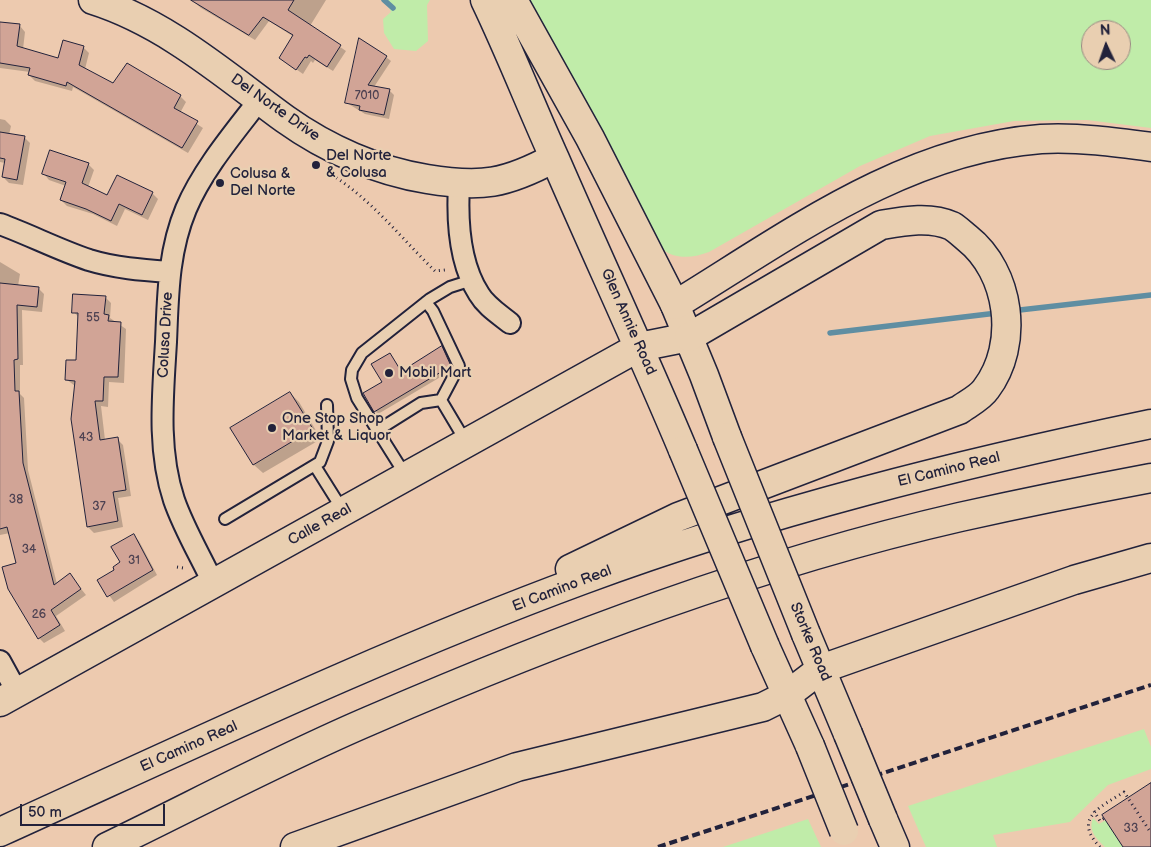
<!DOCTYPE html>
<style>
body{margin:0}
#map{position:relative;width:1151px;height:847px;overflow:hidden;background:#edcaaf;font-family:"Balsamiq Sans",sans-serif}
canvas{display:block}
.north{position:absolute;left:1081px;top:20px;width:50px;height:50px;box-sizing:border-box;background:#e9cfb1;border:1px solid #998a82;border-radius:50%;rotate:357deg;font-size:14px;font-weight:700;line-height:20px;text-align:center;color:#22223b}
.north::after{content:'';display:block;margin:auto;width:18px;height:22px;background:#22223b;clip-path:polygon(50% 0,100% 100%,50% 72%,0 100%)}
.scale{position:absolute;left:20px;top:804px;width:145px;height:22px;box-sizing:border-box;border:2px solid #22223b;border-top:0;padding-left:6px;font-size:15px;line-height:18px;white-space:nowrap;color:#22223b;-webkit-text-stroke:4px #e9cfb1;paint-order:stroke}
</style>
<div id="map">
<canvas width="1151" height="847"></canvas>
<div class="north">N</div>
<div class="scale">50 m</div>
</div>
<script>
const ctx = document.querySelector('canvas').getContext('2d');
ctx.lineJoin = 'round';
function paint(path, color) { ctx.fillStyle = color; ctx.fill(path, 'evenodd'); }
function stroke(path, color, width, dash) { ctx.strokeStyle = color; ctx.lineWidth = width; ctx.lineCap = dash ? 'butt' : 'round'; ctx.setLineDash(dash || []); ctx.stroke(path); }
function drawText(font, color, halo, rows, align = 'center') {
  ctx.font = font + ' "Balsamiq Sans",sans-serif'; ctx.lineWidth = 4.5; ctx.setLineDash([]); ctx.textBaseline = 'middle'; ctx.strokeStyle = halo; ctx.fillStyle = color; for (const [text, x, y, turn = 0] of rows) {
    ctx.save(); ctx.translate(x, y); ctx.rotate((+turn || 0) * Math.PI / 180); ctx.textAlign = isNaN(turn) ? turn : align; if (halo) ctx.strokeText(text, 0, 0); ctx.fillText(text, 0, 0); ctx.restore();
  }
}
paint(new Path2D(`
 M 385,0 L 430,0 L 427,5 L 428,41 L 416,51 L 394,49 L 384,33 L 383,19 L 391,12 Z
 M 527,0 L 1151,0 L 1151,128 L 1087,120 L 1014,121 L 930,136 L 860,166 L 709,252 C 696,257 678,260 665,251 C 647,237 636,195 625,174 C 593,115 560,58 527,0 ZM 1091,30 L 1121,30 L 1121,60 L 1091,60 Z
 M 1144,729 L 1151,747 L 1151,769 L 1108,785 L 1070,822 L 993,835 L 997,847 L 926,847 L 908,806 Z
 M 1093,818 L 1099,824 L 1106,820 L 1123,847 L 1105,847 C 1096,838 1088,831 1093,818 Z
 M 808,819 L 821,847 L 723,847 Z`), '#c0eca9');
paint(new Path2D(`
 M 197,0 L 326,0 L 310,26 L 346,51 L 333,71 L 315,60 L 313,63 L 311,61 L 303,74 L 280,58 L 294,37 L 269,21 L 255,40 L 201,8 L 195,3 Z
 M 0,23 L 20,26 L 25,32 L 23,49 L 58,59 L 83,47 L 89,53 L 85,69 L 113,85 L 128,65 L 180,96 L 186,102 L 180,113 L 203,128 L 188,153 L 73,87 L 72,91 L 35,81 L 29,75 L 30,72 L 0,68 Z
 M 386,57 L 391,61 L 374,87 L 389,90 L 394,95 L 389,119 L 365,114 L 347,103 Z
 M 0,119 L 5,120 L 11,126 L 9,135 L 24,137 L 30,143 L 23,185 L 9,183 L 3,177 L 5,163 L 0,162 Z
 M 88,164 L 94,170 L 88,187 L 108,197 L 152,193 L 158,199 L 148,220 L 125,209 L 117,226 L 93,214 L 67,206 L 61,200 L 66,186 L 49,180 L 44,174 Z
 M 0,262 L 20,274 L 18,286 L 38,288 L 44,294 L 42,312 L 22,310 L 23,365 L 20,365 L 20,394 L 24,398 L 28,470 L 57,584 L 70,575 L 86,595 L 56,616 L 65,631 L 44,643 L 39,638 L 10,533 L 0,535 Z
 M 105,297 L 111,303 L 110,318 L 126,329 L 124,383 L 109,382 L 108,407 L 101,406 L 105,440 L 117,439 L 123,445 L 131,496 L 118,498 L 123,527 L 94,533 L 88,527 L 72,419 L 75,386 L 66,379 L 77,362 L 79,318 L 74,312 Z
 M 442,348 L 454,369 L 378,414 L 375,411 L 390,355 L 402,372 Z
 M 290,393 L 299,402 L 321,439 L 263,473 L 254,465 L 232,428 Z
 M 134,536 L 139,541 L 157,575 L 114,602 L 99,581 L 116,571 L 122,563 Z`), '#0003');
stroke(new Path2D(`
 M 384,0 L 393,8
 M 1011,311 L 1151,295
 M 830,333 L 997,313`), '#5f8ea2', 5.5);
const building = new Path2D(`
 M 191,0 L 294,0 L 288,10 L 341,45 L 327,67 L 309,55 L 307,58 L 305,57 L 296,70 L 279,58 L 293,35 L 263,17 L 249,35 Z
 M 0,22 L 20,24 L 17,46 L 58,58 L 63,40 L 84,46 L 79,65 L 113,83 L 127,63 L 181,95 L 174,108 L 198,121 L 182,148 L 67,82 L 66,86 L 28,75 L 30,68 L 0,63 Z
 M 359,38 L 387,56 L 368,85 L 390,89 L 384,115 L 359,110 L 360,106 L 345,103 Z
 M 0,132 L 25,136 L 17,180 L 2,177 L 5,159 L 0,158 Z
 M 50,150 L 89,163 L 82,183 L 107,195 L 117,175 L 153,192 L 142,215 L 119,204 L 111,221 L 86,209 L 60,200 L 66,182 L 42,174 Z
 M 0,283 L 39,287 L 37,307 L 17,305 L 18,359 L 14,360 L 15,391 L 19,391 L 23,463 L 54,585 L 70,573 L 81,589 L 51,610 L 60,625 L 38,639 L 8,589 L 2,567 L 16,563 L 7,527 L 0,529 Z
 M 73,294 L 106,296 L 104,314 L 109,315 L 108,321 L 121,322 L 118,377 L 104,377 L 103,401 L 95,401 L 100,440 L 118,437 L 126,490 L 113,492 L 118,521 L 87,527 L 71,419 L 75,381 L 65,380 L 66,360 L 76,360 L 78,313 L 72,313 Z
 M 442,346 L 451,366 L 374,412 L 363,393 L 382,382 L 371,364 L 390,353 L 401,371 Z
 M 290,392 L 313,429 L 253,465 L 230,428 Z
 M 134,534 L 153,570 L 107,597 L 97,580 L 114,570 L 113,567 L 120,562 L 111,547 Z
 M 1151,783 L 1151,847 L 1123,847 L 1102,815 Z`);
paint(building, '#d1a496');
stroke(building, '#22223b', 1);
const lane = new Path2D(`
 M 426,302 L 433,311 L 459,366 L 441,400 L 466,442
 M 378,430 L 421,403 L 441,400
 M 315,466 L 342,509
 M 406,476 L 357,398 L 351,379 L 352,370 L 362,353 L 430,299 L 450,287 L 472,280
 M 225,519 L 320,462 L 328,441 L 327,405`);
const street = new Path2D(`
 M 459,185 C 457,220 459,263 479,294 C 486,306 499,314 510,323
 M 0,224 C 30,235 59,250 89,260 C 115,268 142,270 169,272
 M 214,585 C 201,557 184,529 174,500 C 157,449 163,394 166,342 C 168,296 168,252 186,209 C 203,169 234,133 260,99
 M 0,661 L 17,692`);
const secondary = new Path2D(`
 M 93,0 C 166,23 225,75 285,119 C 327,149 377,171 427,179 C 481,188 506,184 554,158
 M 485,0 C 510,52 531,106 555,159 C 597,256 642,352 683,450
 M 513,0 L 590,138 L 675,305 L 704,375 L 727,437
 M 806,634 L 848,734
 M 765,646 L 810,746
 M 0,702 L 639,347 L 689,337
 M 883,819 L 895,847`);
const highway = new Path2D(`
 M 675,305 C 788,236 904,149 1041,139 C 1078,137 1115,142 1151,147
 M 570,569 L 678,517 L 959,410 C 967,404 980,398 986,389 C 1020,344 1010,272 967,238 C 962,234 957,229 952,226 C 930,216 904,221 881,225 L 689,337
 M 0,832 C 192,745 384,653 582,580 C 766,512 959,464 1151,424
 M 107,847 C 194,805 280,759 369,721 C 558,639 759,563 960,517 C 1023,503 1087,490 1151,478
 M 295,847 L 517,767 L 763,707 L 787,695 L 821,669 L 1074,580 L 1151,558`);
stroke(lane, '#22223b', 14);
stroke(street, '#22223b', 24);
stroke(secondary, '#22223b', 31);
stroke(highway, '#22223b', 31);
stroke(new Path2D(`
 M 332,175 C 372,200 401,238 435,271 L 445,270
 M 177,567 L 183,568
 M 1094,811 L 1100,821 L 1106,817
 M 1100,847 C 1072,818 1101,807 1124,792 L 1151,833`), '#22223b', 3, [1, 4]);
stroke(lane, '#e9cfb1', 10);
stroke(street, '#e9cfb1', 20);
stroke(secondary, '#e9cfb1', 28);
stroke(highway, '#e9cfb1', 28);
stroke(new Path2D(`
 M 658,847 L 1151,685`), '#22223b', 4, [8, 4]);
const secondaryBridge = new Path2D(`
 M 727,437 L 806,634
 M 683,450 L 765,646
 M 848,734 L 883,819
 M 810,746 L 844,831`);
stroke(secondaryBridge, '#22223b', 31, []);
stroke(secondaryBridge, '#e9cfb1', 28);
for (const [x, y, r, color] of [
 [316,165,5,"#22223b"],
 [220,183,5,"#22223b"],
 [389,373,5,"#22223b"],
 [272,428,5,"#22223b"]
]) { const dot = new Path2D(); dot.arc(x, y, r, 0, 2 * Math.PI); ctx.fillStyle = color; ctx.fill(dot); stroke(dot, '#e9cfb1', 2); }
drawText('12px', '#4e4252', null, [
 ["7010",367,96],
 ["55",93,318],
 ["43",86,438],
 ["38",16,500],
 ["37",99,507],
 ["34",29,550],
 ["31",134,561],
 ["26",39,615],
 ["33",1131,829]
]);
drawText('15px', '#22223b', '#e9cfb1', [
 ["Del Norte Drive",275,108,35],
 ["Glen Annie Road",628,322,66],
 ["Colusa Drive",166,335,-87],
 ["El Camino Real",949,470,-14],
 ["Calle Real",320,525,-29],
 ["El Camino Real",562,589,-21],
 ["Storke Road",810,642,67],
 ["El Camino Real",189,747,-24]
]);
drawText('15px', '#22223b', '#e9cfb1', [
 ["Del Norte",326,156],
 ["& Colusa",326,173],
 ["Colusa &",230,174],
 ["Del Norte",230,191],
 ["Mobil Mart",399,373],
 ["One Stop Shop",282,419],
 ["Market & Liquor",282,436]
], 'left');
</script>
